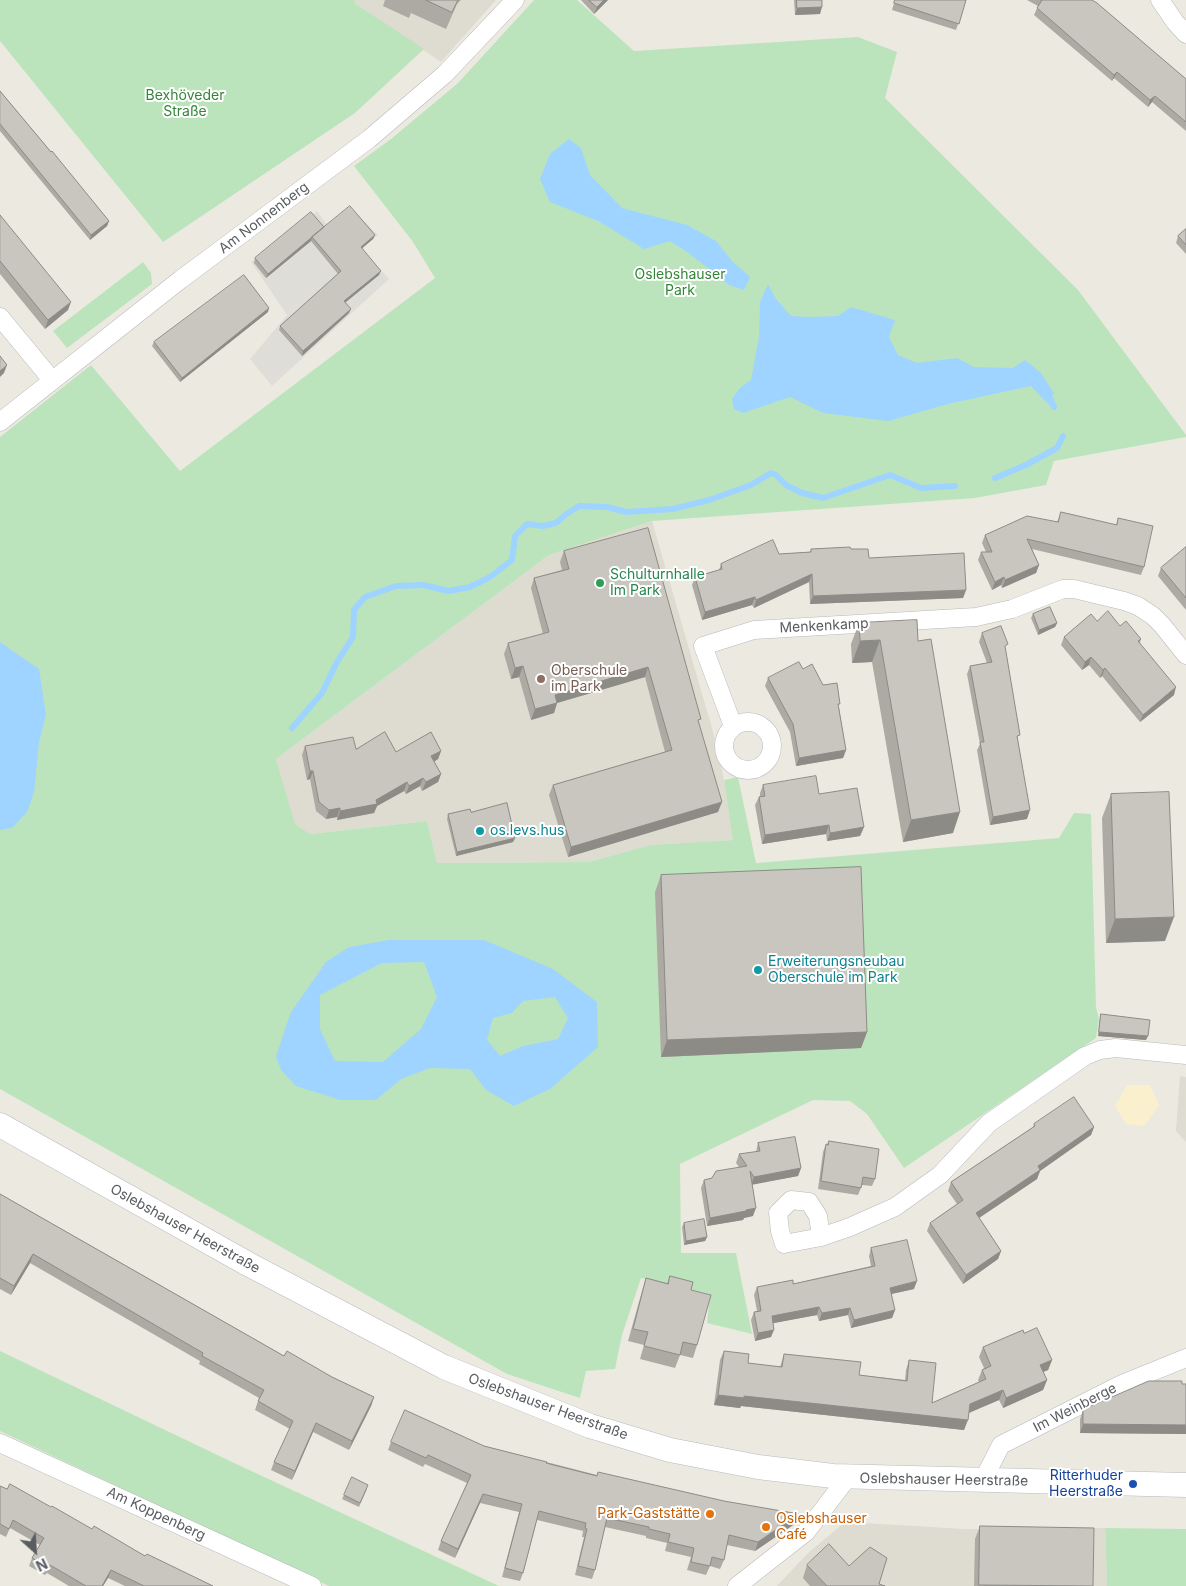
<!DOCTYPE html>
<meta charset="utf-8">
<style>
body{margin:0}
#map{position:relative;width:1186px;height:1586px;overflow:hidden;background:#eceae0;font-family:Inter,sans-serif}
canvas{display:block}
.north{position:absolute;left:10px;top:1526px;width:50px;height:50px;-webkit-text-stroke:4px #fff;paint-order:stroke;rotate:154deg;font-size:14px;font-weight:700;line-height:20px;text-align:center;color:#595d61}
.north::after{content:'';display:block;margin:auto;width:18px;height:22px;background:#595d61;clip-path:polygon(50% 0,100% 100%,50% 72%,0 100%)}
</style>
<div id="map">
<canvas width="1186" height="1586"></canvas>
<div class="north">N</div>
</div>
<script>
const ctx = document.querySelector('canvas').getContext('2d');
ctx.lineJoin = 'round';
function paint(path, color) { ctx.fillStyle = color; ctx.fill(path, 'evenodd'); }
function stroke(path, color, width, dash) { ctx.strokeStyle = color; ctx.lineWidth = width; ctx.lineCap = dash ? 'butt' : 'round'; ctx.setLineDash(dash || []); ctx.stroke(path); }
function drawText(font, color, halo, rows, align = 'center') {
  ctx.font = font + ' Inter,sans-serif'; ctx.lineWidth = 4; ctx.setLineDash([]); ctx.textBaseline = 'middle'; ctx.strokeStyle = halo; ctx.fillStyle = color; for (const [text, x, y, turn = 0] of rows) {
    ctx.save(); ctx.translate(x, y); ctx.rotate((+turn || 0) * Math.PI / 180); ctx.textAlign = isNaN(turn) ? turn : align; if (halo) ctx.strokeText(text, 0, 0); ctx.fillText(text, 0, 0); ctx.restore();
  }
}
paint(new Path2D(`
 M 351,208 L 378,235 L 361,249 L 389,279 L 272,386 L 250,359 L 287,315 L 251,262 L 317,211 L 328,226 Z`), '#dfddd8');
paint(new Path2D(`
 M 354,0 L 496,0 L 441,62 L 356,4 Z
 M 652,521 L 712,728 L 724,780 L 734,840 L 650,845 L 589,862 L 437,863 L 427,821 L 310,834 L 294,824 L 276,759 L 549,555 Z
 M 1180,1076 L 1186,1077 L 1186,1142 L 1176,1131 Z
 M 845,1522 L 965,1529 L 1105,1528 L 1107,1586 L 777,1586 L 808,1553 Z`), '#dedbd1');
paint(new Path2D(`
 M 0,0 L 354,0 L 356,4 L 424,49 L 355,113 L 163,242 L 0,41 Z
 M 534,0 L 577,0 L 634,51 L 858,37 L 897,52 L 885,98 L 1078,290 L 1186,435 L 1186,437 L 1054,461 L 1046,485 L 975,498 L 652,521 L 549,555 L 276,759 L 295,824 L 310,834 L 427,821 L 437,863 L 589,862 L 650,845 L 733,840 L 724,780 L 738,777 L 756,863 L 1059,838 L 1074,813 L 1091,814 L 1096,1007 L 1099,1019 L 1096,1038 L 904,1168 L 867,1114 L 850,1101 L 813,1100 L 680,1164 L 681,1253 L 736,1253 L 752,1334 L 707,1323 L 710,1294 L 641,1278 L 622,1335 L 615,1369 L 586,1371 L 580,1398 L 507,1374 L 0,1089 L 0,437 L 91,365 L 180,471 L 435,278 L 413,242 L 354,166 L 391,139 L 458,83 Z
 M 143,262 L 151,273 L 152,284 L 67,348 L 53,331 Z
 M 0,1351 L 232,1462 L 499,1586 L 329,1586 L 0,1431 Z
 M 1105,1528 L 1186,1529 L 1186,1586 L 1107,1586 Z`), '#bce4bc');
paint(new Path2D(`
 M 1127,1085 L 1150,1085 L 1159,1105 L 1144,1126 L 1126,1124 L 1115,1106 Z`), '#faf0ce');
paint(new Path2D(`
 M 569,139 L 581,148 L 590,175 L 622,208 L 687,225 L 716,241 L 732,261 L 750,277 L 744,290 L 729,285 L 690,254 L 670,241 L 644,249 L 598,221 L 550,202 L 540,179 L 550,154 Z
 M 768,284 L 776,299 L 791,316 L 810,317 L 838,316 L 851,307 L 895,320 L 889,337 L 898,355 L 917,363 L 957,358 L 974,367 L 1013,368 L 1025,360 L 1040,372 L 1054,393 L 1049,405 L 1031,386 L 952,403 L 888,421 L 823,413 L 790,397 L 743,413 L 734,409 L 732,399 L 740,388 L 751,380 L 759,337 L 760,302 Z
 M 0,642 L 39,669 L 46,715 L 39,742 L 34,793 L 27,812 L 12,828 L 0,830 Z
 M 389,940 L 484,940 L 553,969 L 597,1002 L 598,1047 L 550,1089 L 514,1106 L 486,1090 L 470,1069 L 430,1068 L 401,1079 L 376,1100 L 340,1100 L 296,1086 L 281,1070 L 276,1056 L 291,1012 L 326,962 L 349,947 ZM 424,962 L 437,997 L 421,1029 L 383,1062 L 335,1061 L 320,1029 L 320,995 L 382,963 ZM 555,997 L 568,1018 L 558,1039 L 523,1046 L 500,1056 L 487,1040 L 493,1018 L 512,1013 L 523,1001 Z`), '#9ed4ff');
stroke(new Path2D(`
 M 1051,400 L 1054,407
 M 995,478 L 1026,465 L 1057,448 L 1063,436
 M 292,728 L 322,693 L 337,662 L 353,637 L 354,610 L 365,597 L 396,586 L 423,585 L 449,591 L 470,587 L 490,577 L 512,560 L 515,536 L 527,524 L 543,526 L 556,523 L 565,515 L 579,506 L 607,507 L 626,512 L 673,509 L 709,500 L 751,485 L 771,473 L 776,475 L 786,485 L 802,493 L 823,498 L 890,475 L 921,488 L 955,486`), '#9ed4ff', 6);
const minor = new Path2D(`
 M 1160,0 L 1175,22 L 1186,34
 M 0,317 L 52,380
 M 0,422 L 180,280 L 369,139 L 445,74 L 515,0
 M724 746a24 24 0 1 1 48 0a24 24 0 1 1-48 0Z
 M 733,726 L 703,646 L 754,630 L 976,617 L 1012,609 L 1063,589 L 1074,589 L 1124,601 L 1138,606 L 1153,616 L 1162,625 L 1186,655
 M 821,1237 L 818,1216 L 809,1202 L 791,1200 L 778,1213 L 780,1231 L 784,1244 L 821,1237 L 850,1227 L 895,1207 L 940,1175 L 989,1123 L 1085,1056 L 1100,1050 L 1116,1048 L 1186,1055
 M 0,1443 L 312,1586
 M 983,1480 L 1001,1445 L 1122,1384 L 1186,1358
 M 737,1586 L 806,1532 L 848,1477`);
const secondary = new Path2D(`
 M 0,1125 L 248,1264 L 444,1367 L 590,1426 L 670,1450 L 758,1467 L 833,1476 L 1186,1485`);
stroke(minor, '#b6b8bd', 19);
stroke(secondary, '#b6babf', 25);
stroke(minor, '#fff', 18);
stroke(secondary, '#fff', 24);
paint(new Path2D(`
 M 385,0 L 461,0 L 457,4 L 446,29 L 411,13 L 409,18 L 383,6 Z
 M 581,0 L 608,0 L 594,14 Z
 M 794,0 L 822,0 L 820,14 L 795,15 Z
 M 895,0 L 966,0 L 956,30 L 892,10 Z
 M 1027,0 L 1092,0 L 1186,79 L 1186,131 L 1152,102 L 1148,107 L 1114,78 L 1112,81 L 1034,15 L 1038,6 Z
 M 0,91 L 109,221 L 107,226 L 90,240 L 0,131 Z
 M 0,215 L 68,310 L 45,329 L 0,274 Z
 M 324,227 L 375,235 L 373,239 L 362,248 L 379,275 L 345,303 L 349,313 L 302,356 L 279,330 L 280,326 L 338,274 L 311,241 L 266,278 L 254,263 L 255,258 Z
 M 1186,229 L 1186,254 L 1176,243 L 1178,236 Z
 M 268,312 L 180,382 L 152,346 L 154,342 Z
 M 1061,512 L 1116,525 L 1118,518 L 1144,567 L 1141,575 L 1032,549 L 1039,565 L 1036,573 L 1002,588 L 1001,585 L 992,590 L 978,560 L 981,552 L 986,552 L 982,543 L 985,535 L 1057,522 Z
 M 1186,547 L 1186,610 L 1158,576 L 1161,568 Z
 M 811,549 L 851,549 L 869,558 L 966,590 L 963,598 L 810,604 L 809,582 L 754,608 L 752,605 L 702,620 L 692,585 L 695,577 L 719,570 L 721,564 L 779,554 L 810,552 Z
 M 564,551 L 699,724 L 718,812 L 568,857 L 549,795 L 553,785 L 665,752 L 645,677 L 557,703 L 554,713 L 531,720 L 519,677 L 511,679 L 504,654 L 508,643 L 543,634 L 531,588 L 534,578 L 562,570 L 560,562 Z
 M 1033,614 L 1057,623 L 1055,627 L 1038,635 L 1031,618 Z
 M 1097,621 L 1120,626 L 1141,639 L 1140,643 L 1174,695 L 1140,722 L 1102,676 L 1100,678 L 1089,665 L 1082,670 L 1061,645 L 1064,637 Z
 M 859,623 L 918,641 L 953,833 L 903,842 L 872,662 L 852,663 L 851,644 Z
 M 982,633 L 1006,651 L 1018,741 L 1027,819 L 990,825 L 977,750 L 980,744 L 967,674 L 970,666 L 987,663 L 979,642 Z
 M 803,669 L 823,685 L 839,708 L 846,750 L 843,758 L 796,766 L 790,732 L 765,686 L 768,678 Z
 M 305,746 L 396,752 L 441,751 L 438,759 L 434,762 L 441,774 L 438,782 L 422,791 L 420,786 L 406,794 L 404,791 L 377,806 L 374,813 L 337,820 L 337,817 L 326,819 L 316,811 L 310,779 L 307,780 L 302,755 Z
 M 763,785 L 819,794 L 864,827 L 860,836 L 827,841 L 826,834 L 762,844 L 755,805 L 759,797 L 760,796 L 760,793 Z
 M 1111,794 L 1165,941 L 1106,943 L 1102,818 Z
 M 471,812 L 515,838 L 513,842 L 456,856 L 447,819 L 448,814 Z
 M 661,875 L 867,1032 L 861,1048 L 661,1057 L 655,892 Z
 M 1101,1014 L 1146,1040 L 1098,1036 L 1100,1019 Z
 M 1034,1124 L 1094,1127 L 1091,1135 L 1040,1171 L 1037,1179 L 979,1218 L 1001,1251 L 998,1259 L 963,1284 L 927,1231 L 930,1223 L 957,1204 L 948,1191 L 951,1182 L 1033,1127 Z
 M 829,1141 L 875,1179 L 872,1186 L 862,1185 L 858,1195 L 818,1189 L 823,1152 L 826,1144 L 827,1144 Z
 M 758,1143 L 801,1168 L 798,1176 L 752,1184 L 753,1216 L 744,1218 L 743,1220 L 707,1226 L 701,1188 L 704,1180 L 712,1178 L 739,1167 L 736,1163 L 739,1154 L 756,1152 Z
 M 0,1194 L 284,1356 L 332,1377 L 374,1397 L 371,1406 L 349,1450 L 313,1432 L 292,1480 L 271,1470 L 274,1462 L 290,1429 L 255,1410 L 259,1398 L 199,1364 L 200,1361 L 30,1263 L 11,1295 L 0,1289 Z
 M 684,1223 L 707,1237 L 705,1241 L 684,1245 L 682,1227 Z
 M 871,1248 L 914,1289 L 891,1294 L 895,1310 L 892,1318 L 851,1328 L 848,1315 L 819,1321 L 817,1315 L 773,1323 L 771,1337 L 755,1341 L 751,1320 L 754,1312 L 757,1311 L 754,1295 L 757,1287 L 793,1284 L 871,1266 L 869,1256 Z
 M 670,1276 L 691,1290 L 697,1345 L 693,1358 L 680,1355 L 675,1368 L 640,1359 L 644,1345 L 628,1341 L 642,1291 L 646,1278 L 667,1283 Z
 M 1024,1333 L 1052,1360 L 1048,1370 L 1043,1372 L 1047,1380 L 1043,1390 L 1003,1408 L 999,1400 L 969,1413 L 964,1430 L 741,1406 L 740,1408 L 714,1405 L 720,1360 L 724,1351 L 748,1363 L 780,1367 L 784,1354 L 859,1375 L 905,1380 L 906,1370 L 909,1360 L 932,1403 L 979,1382 L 978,1380 L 982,1370 L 984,1368 L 979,1357 L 983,1347 Z
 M 1182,1384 L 1186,1384 L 1186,1434 L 1080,1433 L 1080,1419 L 1083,1410 Z
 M 391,1442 L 484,1446 L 597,1475 L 796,1523 L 755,1551 L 727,1545 L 724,1560 L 720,1569 L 710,1566 L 706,1575 L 687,1570 L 691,1557 L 665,1551 L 667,1543 L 646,1538 L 646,1536 L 605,1527 L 595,1570 L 592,1579 L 575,1575 L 584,1537 L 582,1537 L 583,1531 L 537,1520 L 523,1573 L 520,1581 L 502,1577 L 519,1512 L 480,1503 L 455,1558 L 438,1550 L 441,1541 L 467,1483 L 425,1464 L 423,1467 L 388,1450 Z
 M 0,1486 L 92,1529 L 145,1556 L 213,1586 L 125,1586 L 108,1578 L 103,1586 L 69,1586 L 47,1573 L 45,1575 L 29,1566 L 32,1558 L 40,1545 L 10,1528 L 6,1537 L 0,1534 Z
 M 367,1489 L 359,1507 L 342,1499 L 344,1495 Z
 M 980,1526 L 1093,1586 L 974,1586 L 975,1539 Z
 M 807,1565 L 849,1566 L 879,1584 L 885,1586 L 810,1586 L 803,1578 Z`), '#adaaa4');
paint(new Path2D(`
 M 604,0 L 608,0 L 594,14 L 597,7 Z
 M 822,7 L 820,14 L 795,15 L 797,8 Z
 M 1117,72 L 1114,78 L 1112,81 L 1114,75 Z
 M 1155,96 L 1152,102 L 1148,107 L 1150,100 Z
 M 109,221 L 107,226 L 90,240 L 91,235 Z
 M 324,227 L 312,237 L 311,241 L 266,278 L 268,274 Z
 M 375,235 L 373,239 L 359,251 L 361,247 Z
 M 381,271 L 379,275 L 342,305 L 344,301 Z
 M 71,302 L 68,310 L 45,329 L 48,320 Z
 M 269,308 L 268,312 L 180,382 L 182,378 Z
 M 351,309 L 349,313 L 302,356 L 303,351 Z
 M 7,365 L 4,373 L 0,377 L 0,371 Z
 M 1039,565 L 1036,573 L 1002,588 L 1005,580 Z
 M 812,574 L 809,582 L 754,608 L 756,600 Z
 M 1004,577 L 1001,585 L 992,590 L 995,582 Z
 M 966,590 L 963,598 L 810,604 L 813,596 Z
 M 755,597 L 752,605 L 702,620 L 705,612 Z
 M 1057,623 L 1055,627 L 1038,635 L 1039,630 Z
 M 880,640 L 872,662 L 852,663 L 860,641 Z
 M 1091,657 L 1089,665 L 1082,670 L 1085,662 Z
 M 523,666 L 519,677 L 511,679 L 515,668 Z
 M 648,667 L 645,677 L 557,703 L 554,713 L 531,720 L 535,709 L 555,695 Z
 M 1105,668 L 1102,676 L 1100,678 L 1103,670 Z
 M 1176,687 L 1174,695 L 1140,722 L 1143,715 Z
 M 846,750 L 843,758 L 796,766 L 799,758 Z
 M 441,751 L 438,759 L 428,765 L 431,756 Z
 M 310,771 L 313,771 L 310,779 L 307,780 Z
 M 441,774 L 438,782 L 422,791 L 426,782 Z
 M 423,778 L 420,786 L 406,794 L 409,786 Z
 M 407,782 L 404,791 L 377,806 L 374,813 L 337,820 L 340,811 L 376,800 Z
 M 722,802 L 718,812 L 568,857 L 571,847 Z
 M 340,808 L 337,817 L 326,819 L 329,810 Z
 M 1030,810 L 1027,819 L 990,825 L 993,817 Z
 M 960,812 L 953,833 L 903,842 L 911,820 Z
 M 829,825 L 826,834 L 762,844 L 765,835 Z
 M 864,827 L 860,836 L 827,841 L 830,833 Z
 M 515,838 L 513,842 L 456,856 L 457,852 Z
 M 1174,917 L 1165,941 L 1106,943 L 1115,919 Z
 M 867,1032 L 861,1048 L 661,1057 L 667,1040 Z
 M 1099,1032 L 1148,1036 L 1146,1040 L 1098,1036 Z
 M 1094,1127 L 1091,1135 L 1040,1171 L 1037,1179 L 973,1222 L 976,1213 L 1038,1166 Z
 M 801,1168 L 798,1176 L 751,1185 L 754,1177 Z
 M 756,1208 L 753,1216 L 744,1218 L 743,1220 L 707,1226 L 710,1218 Z
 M 707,1237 L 705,1241 L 684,1245 L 686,1241 Z
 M 1001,1251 L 998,1259 L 963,1284 L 966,1275 Z
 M 33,1254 L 30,1263 L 11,1295 L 14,1286 Z
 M 917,1281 L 914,1289 L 887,1295 L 890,1288 Z
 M 819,1307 L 817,1315 L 769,1324 L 772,1316 Z
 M 850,1308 L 848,1315 L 819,1321 L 822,1313 Z
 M 895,1310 L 892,1318 L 851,1328 L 854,1320 Z
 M 774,1330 L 771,1337 L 755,1341 L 758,1333 Z
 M 1052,1360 L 1048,1370 L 1036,1375 L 1040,1365 Z
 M 1047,1380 L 1043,1390 L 1003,1408 L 1006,1398 Z
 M 1003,1390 L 999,1400 L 966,1414 L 970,1404 Z
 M 718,1395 L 744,1396 L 968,1420 L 964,1430 L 741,1406 L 740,1408 L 714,1405 Z
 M 374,1397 L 371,1406 L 349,1450 L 352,1441 Z
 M 316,1423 L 313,1432 L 292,1480 L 295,1471 Z
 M 1083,1424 L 1186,1425 L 1186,1434 L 1080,1433 Z
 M 483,1494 L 480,1503 L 455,1558 L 458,1549 Z
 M 799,1514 L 796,1523 L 755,1551 L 758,1542 Z
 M 111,1570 L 108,1578 L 103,1586 L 102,1586 Z`), '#8d8b86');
const building = new Path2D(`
 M 426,0 L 458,0 L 452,12 Z
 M 589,0 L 604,0 L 597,7 Z
 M 797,0 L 822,0 L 822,7 L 797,8 Z
 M 895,0 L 966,0 L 959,24 L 894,3 Z
 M 1041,0 L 1092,0 L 1097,3 L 1186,79 L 1186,122 L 1155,96 L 1150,100 L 1117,72 L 1114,75 L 1037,8 L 1042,0 Z
 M 0,91 L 51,152 L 52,151 L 109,221 L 91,235 L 0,124 Z
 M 350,206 L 375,235 L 361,247 L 381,271 L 344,301 L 351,309 L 303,351 L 280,326 L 341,271 L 312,237 Z
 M 311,212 L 324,227 L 268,274 L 255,258 Z
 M 0,215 L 71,302 L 48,320 L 0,261 Z
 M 1186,229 L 1186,245 L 1178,236 Z
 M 244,275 L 269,308 L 182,378 L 154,342 Z
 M 0,356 L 7,365 L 0,371 Z
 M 1061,512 L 1117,525 L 1118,518 L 1153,526 L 1144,567 L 1027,539 L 1039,565 L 1005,580 L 1004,577 L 995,582 L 981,552 L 992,552 L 985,535 L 1027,516 L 1058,522 Z
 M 648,528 L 701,719 L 698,720 L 722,802 L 571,847 L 553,785 L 672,750 L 648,667 L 555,695 L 557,703 L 535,709 L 523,666 L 515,668 L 508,643 L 549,632 L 534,578 L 569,569 L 564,551 Z
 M 773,540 L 779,554 L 811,552 L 811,549 L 850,547 L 851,549 L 868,549 L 869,558 L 964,553 L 966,590 L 813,596 L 812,574 L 756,600 L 755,597 L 705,612 L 695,577 L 722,569 L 721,564 Z
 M 1186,547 L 1186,598 L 1161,568 Z
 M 1050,607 L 1057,623 L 1039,630 L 1033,614 Z
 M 1108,611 L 1120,626 L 1126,621 L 1141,639 L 1138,641 L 1176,687 L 1143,715 L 1105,668 L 1103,670 L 1091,657 L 1085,662 L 1064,637 L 1091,614 L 1097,621 Z
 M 917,620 L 918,641 L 931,639 L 960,812 L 911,820 L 880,640 L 860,641 L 859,623 Z
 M 1001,626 L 1008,644 L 1005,646 L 1020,735 L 1017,736 L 1030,810 L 993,817 L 980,742 L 984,742 L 970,666 L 992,662 L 982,633 Z
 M 799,662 L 803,669 L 812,664 L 823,685 L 837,683 L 840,704 L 838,704 L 846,750 L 799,758 L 793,724 L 768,678 Z
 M 385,732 L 396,752 L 431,732 L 441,751 L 431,756 L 441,774 L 426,782 L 423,778 L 409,786 L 407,782 L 376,800 L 377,804 L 340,811 L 340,808 L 329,810 L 319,802 L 313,771 L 310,771 L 305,746 L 353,737 L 356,749 Z
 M 816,776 L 819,794 L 857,788 L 864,827 L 830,833 L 829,825 L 765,835 L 759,797 L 765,796 L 763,785 Z
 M 1169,792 L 1174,917 L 1115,919 L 1111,794 Z
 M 507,803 L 515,838 L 457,852 L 448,814 L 470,809 L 471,812 Z
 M 861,867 L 867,1032 L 667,1040 L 661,875 Z
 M 1101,1014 L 1150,1020 L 1148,1036 L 1099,1032 Z
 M 1074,1097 L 1094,1127 L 1038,1166 L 1040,1170 L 976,1213 L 1001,1251 L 966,1275 L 930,1223 L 963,1200 L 951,1182 L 1035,1126 L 1034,1124 Z
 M 795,1137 L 801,1168 L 754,1177 L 750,1171 L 756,1208 L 746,1210 L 746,1211 L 710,1218 L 704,1180 L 712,1178 L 716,1171 L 747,1166 L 739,1154 L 760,1151 L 758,1143 Z
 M 829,1141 L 879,1149 L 875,1179 L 863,1177 L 861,1188 L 821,1181 L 826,1144 L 828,1145 Z
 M 0,1194 L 284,1356 L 287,1351 L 332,1377 L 374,1397 L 352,1441 L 316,1423 L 295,1471 L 274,1462 L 293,1421 L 258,1401 L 264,1390 L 202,1356 L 203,1353 L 33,1254 L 14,1286 L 0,1278 Z
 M 704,1219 L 707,1237 L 686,1241 L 684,1223 Z
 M 907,1240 L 917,1281 L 890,1288 L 895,1310 L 854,1320 L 850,1308 L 822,1313 L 819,1307 L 772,1316 L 774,1330 L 758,1333 L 754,1312 L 761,1311 L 757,1287 L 793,1280 L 793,1284 L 875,1266 L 871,1248 Z
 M 670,1276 L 693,1282 L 691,1290 L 711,1295 L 697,1345 L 683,1342 L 680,1355 L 644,1346 L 648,1332 L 633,1329 L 646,1278 L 668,1284 Z
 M 1037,1328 L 1052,1360 L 1040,1365 L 1047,1380 L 1006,1398 L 1003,1390 L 970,1404 L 968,1420 L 744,1396 L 744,1398 L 718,1395 L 724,1351 L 749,1354 L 748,1363 L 782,1367 L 784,1354 L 861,1362 L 859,1375 L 907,1381 L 909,1360 L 936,1363 L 932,1403 L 986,1379 L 982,1370 L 991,1366 L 983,1347 L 1023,1330 L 1024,1333 Z
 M 1149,1381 L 1182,1381 L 1182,1384 L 1186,1384 L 1186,1425 L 1083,1424 L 1083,1410 Z
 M 405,1410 L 484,1446 L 547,1462 L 546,1463 L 597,1476 L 598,1472 L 724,1501 L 799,1514 L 758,1542 L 729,1535 L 724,1560 L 712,1557 L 710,1566 L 691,1562 L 694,1548 L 668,1542 L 670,1534 L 649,1529 L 649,1527 L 607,1518 L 595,1570 L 578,1566 L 587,1529 L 585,1528 L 586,1523 L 539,1511 L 523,1573 L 505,1568 L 522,1504 L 483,1494 L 458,1549 L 441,1541 L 471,1475 L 428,1455 L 426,1458 L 391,1442 Z
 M 352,1477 L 368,1485 L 360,1503 L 344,1495 Z
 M 10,1484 L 51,1507 L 52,1506 L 92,1529 L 94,1526 L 145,1556 L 147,1554 L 213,1586 L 144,1586 L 111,1570 L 102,1586 L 86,1586 L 50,1565 L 48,1567 L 32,1558 L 44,1538 L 13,1520 L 9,1529 L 0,1524 L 0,1486 L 7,1489 Z
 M 980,1526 L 1094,1528 L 1093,1586 L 979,1585 Z
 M 829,1544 L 849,1566 L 870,1547 L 887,1558 L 879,1584 L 885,1586 L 827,1586 L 807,1565 Z`);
paint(building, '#c9c6bf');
stroke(building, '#8d8b86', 1);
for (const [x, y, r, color] of [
 [600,583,5,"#2e9e5b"],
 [541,679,5,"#8d6e63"],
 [480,831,5,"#0f9aa8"],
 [758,970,5,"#0f9aa8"],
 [1133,1484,5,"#1a4fb4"],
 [710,1514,5,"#e8710a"],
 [766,1527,5,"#e8710a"]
]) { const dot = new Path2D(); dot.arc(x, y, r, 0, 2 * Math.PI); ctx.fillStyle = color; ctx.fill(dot); stroke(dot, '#fff', 2); }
drawText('14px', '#358539', '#fff', [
 ["Bexhöveder",185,96],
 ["Straße",185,112],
 ["Oslebshauser",680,275],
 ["Park",680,291]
]);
drawText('14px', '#595d61', '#fff', [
 ["Am Nonnenberg",264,218,-37],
 ["Menkenkamp",824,626,-3],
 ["Oslebshauser Heerstraße",185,1229,29],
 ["Oslebshauser Heerstraße",548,1407,20],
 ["Im Weinberge",1075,1408,-27],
 ["Oslebshauser Heerstraße",944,1480,1],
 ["Am Koppenberg",156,1514,25]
]);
drawText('14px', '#27864d', '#fff', [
 ["Schulturnhalle",610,575],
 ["Im Park",610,591]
], 'left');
drawText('14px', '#785e54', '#fff', [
 ["Oberschule",551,671],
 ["im Park",551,687]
], 'left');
drawText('14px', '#0d838f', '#fff', [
 ["os.levs.hus",490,831],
 ["Erweiterungsneubau",768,962],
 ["Oberschule im Park",768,978]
], 'left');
drawText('14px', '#164399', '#fff', [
 ["Ritterhuder",1123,1476],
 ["Heerstraße",1123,1492]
], 'right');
drawText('14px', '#c56008', '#fff', [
 ["Park-Gaststätte",700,1514],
 ["Oslebshauser",776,1519,"left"],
 ["Café",776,1535,"left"]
], 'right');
</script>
